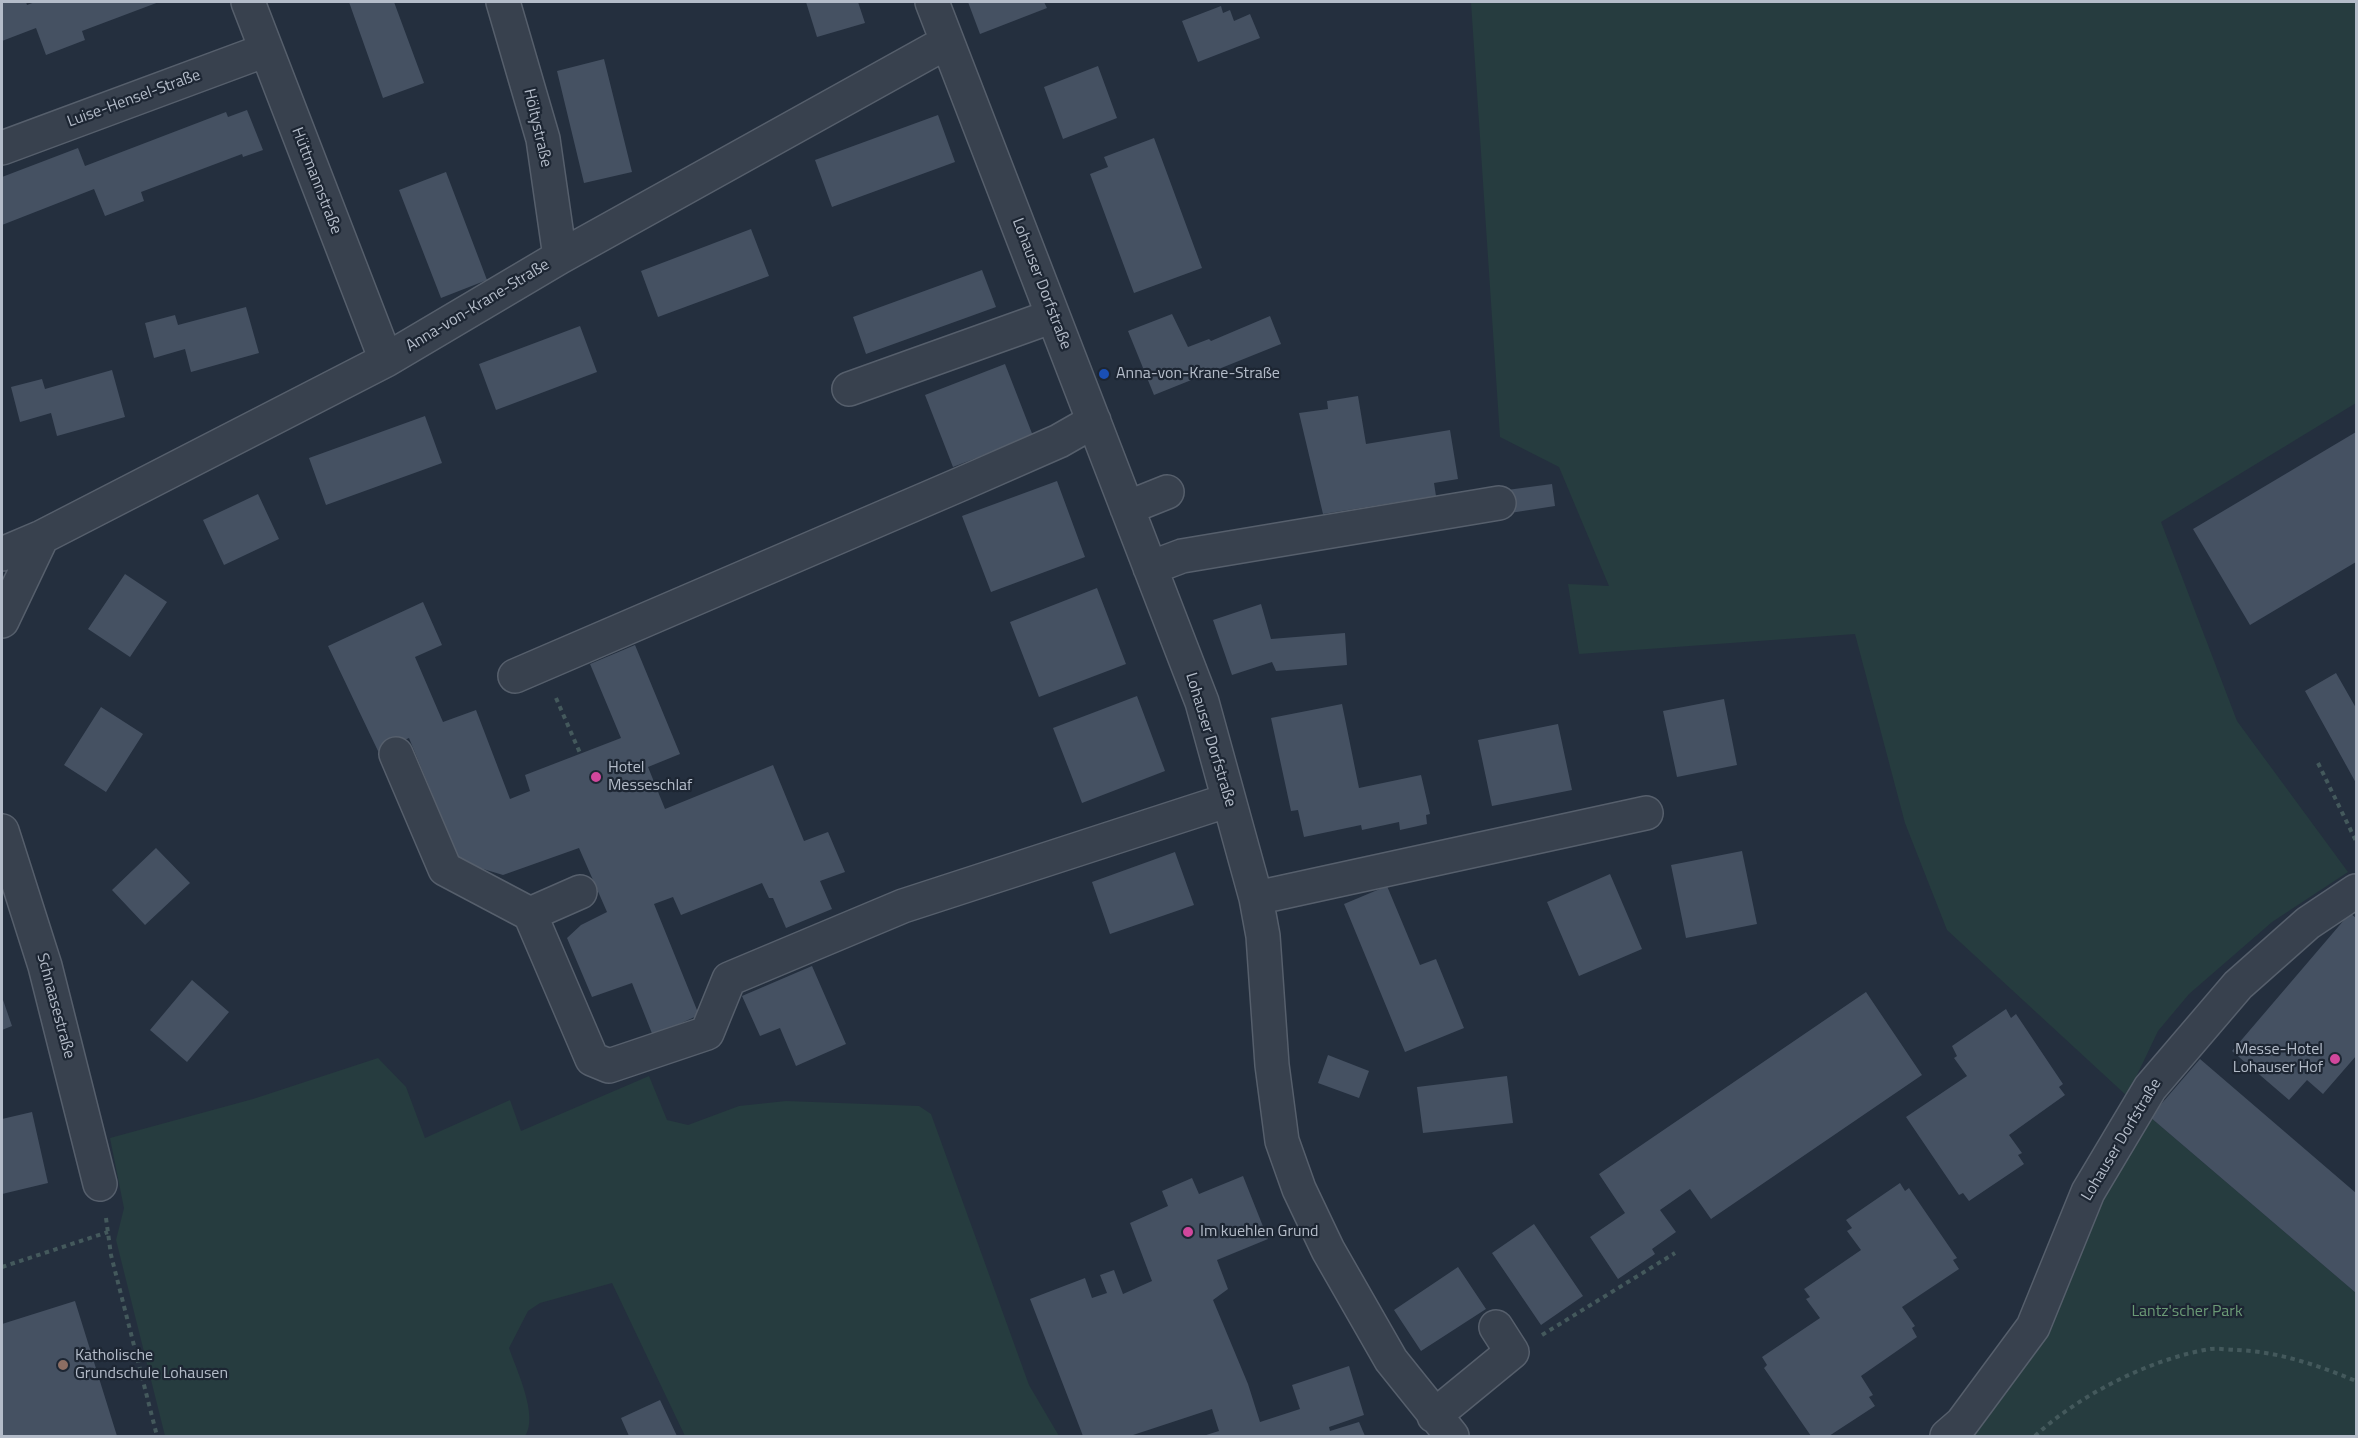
<!DOCTYPE html>
<meta charset="utf-8">
<style>
body{margin:0}
#map{position:relative;width:2358px;height:1438px;overflow:hidden;background:#242f3e;font-family:"Titillium Web",sans-serif}
canvas{display:block}
.frame{position:absolute;inset:0;border:3px solid #b4bcc9;pointer-events:none}
</style>
<div id="map">
<canvas width="2358" height="1438"></canvas>
<div class="frame"></div>
</div>
<script>
const ctx = document.querySelector('canvas').getContext('2d');
ctx.lineJoin = 'round';
function paint(path, color) { ctx.fillStyle = color; ctx.fill(path, 'evenodd'); }
function stroke(path, color, width, dash) { ctx.strokeStyle = color; ctx.lineWidth = width; ctx.lineCap = dash ? 'butt' : 'round'; ctx.setLineDash(dash || []); ctx.stroke(path); }
function drawText(font, color, halo, rows, align = 'center') {
  ctx.font = font + ' "Titillium Web",sans-serif'; ctx.lineWidth = 4.5; ctx.setLineDash([]); ctx.textBaseline = 'middle'; ctx.strokeStyle = halo; ctx.fillStyle = color; for (const [text, x, y, turn = 0] of rows) {
    ctx.save(); ctx.translate(x, y); ctx.rotate((+turn || 0) * Math.PI / 180); ctx.textAlign = isNaN(turn) ? turn : align; if (halo) ctx.strokeText(text, 0, 0); ctx.fillText(text, 0, 0); ctx.restore();
  }
}
paint(new Path2D(`
 M 1471,2 L 2356,2 L 2356,403 L 2161,522 L 2237,721 L 2348,872 L 2272,922 L 2189,994 L 2158,1031 L 2127,1096 L 1947,930 L 1905,823 L 1855,634 L 1579,654 L 1568,584 L 1609,586 L 1559,467 L 1500,437 Z
 M 378,1058 L 406,1087 L 425,1138 L 510,1100 L 521,1131 L 649,1076 L 667,1120 L 688,1125 L 739,1106 L 786,1101 L 919,1106 L 931,1114 L 1029,1385 L 1059,1436 L 685,1436 L 612,1283 L 540,1303 L 528,1311 L 509,1348 C 516,1369 539,1416 525,1436 L 165,1436 L 116,1240 L 124,1208 L 110,1138 L 253,1099 Z
 M 2150,1117 L 2356,1293 L 2356,1436 L 1974,1436 L 2043,1339 L 2099,1201 Z`), '#263c3f');
paint(new Path2D(`
 M 2,2 L 26,2 L 27,5 L 35,2 L 159,2 L 82,31 L 85,40 L 46,55 L 36,28 L 2,41 Z
 M 349,2 L 394,2 L 424,83 L 383,98 Z
 M 806,2 L 858,2 L 865,23 L 817,37 Z
 M 968,2 L 1044,2 L 1047,8 L 980,34 Z
 M 1221,6 L 1223,13 L 1230,10 L 1234,21 L 1250,14 L 1260,38 L 1198,62 L 1182,21 Z
 M 604,59 L 632,172 L 584,183 L 557,71 Z
 M 1098,66 L 1117,118 L 1063,139 L 1044,87 Z
 M 247,110 L 263,150 L 243,157 L 242,154 L 141,192 L 144,201 L 105,216 L 94,189 L 2,225 L 2,177 L 78,148 L 85,166 L 226,112 L 228,117 Z
 M 938,115 L 955,162 L 832,207 L 815,160 Z
 M 1154,138 L 1202,268 L 1134,293 L 1090,174 L 1108,167 L 1104,157 Z
 M 446,172 L 487,280 L 441,298 L 399,190 Z
 M 751,229 L 769,276 L 658,317 L 641,271 Z
 M 982,270 L 996,307 L 866,354 L 853,317 Z
 M 246,307 L 259,353 L 191,372 L 185,349 L 154,358 L 145,323 L 175,315 L 178,325 Z
 M 1172,314 L 1188,347 L 1209,339 L 1211,341 L 1270,316 L 1281,344 L 1154,395 L 1128,331 Z
 M 580,326 L 597,372 L 496,410 L 479,364 Z
 M 1005,364 L 1033,436 L 953,467 L 925,395 Z
 M 112,370 L 125,417 L 57,436 L 51,413 L 20,422 L 11,387 L 42,379 L 45,389 Z
 M 1358,396 L 1366,444 L 1450,430 L 1458,479 L 1434,483 L 1436,496 L 1323,514 L 1299,413 L 1328,409 L 1327,401 Z
 M 425,416 L 442,463 L 326,505 L 309,458 Z
 M 2356,432 L 2356,562 L 2250,625 L 2193,529 Z
 M 1057,481 L 1085,557 L 991,592 L 962,516 Z
 M 1552,484 L 1555,506 L 1510,513 L 1507,490 Z
 M 258,494 L 279,539 L 224,565 L 203,520 Z
 M 125,574 L 167,602 L 130,657 L 88,629 Z
 M 1097,588 L 1126,664 L 1039,697 L 1010,622 Z
 M 423,602 L 442,645 L 415,657 L 443,722 L 476,710 L 510,799 L 530,791 L 525,775 L 621,738 L 590,664 L 635,645 L 680,754 L 648,767 L 665,809 L 773,765 L 804,841 L 828,832 L 845,872 L 820,881 L 832,909 L 786,928 L 773,898 L 769,898 L 762,883 L 681,915 L 673,897 L 654,904 L 699,1015 L 653,1036 L 632,983 L 592,997 L 567,938 L 581,925 L 607,912 L 579,848 L 503,875 L 460,862 L 409,738 L 378,751 L 328,646 Z
 M 1261,604 L 1271,639 L 1345,633 L 1347,665 L 1276,671 L 1272,662 L 1232,675 L 1213,620 Z
 M 2336,673 L 2356,708 L 2356,783 L 2305,691 Z
 M 1137,696 L 1165,771 L 1082,803 L 1053,728 Z
 M 1724,699 L 1737,765 L 1677,777 L 1663,711 Z
 M 1342,704 L 1359,788 L 1421,775 L 1430,814 L 1426,815 L 1427,824 L 1400,830 L 1399,822 L 1362,830 L 1361,825 L 1304,837 L 1298,810 L 1291,811 L 1271,718 Z
 M 101,707 L 143,734 L 106,792 L 64,765 Z
 M 1558,724 L 1572,790 L 1492,806 L 1478,740 Z
 M 156,848 L 190,883 L 145,925 L 112,890 Z
 M 1742,851 L 1757,924 L 1686,938 L 1671,865 Z
 M 1175,852 L 1194,905 L 1110,934 L 1092,882 Z
 M 1610,874 L 1642,949 L 1579,976 L 1547,902 Z
 M 1387,886 L 1420,965 L 1436,959 L 1464,1028 L 1405,1052 L 1344,904 Z
 M 2350,913 L 2356,918 L 2356,1056 L 2323,1094 L 2307,1080 L 2289,1100 L 2232,1051 Z
 M 812,966 L 846,1044 L 796,1066 L 780,1028 L 760,1036 L 742,996 Z
 M 192,980 L 229,1012 L 187,1062 L 150,1030 Z
 M 1866,992 L 1922,1075 L 1711,1219 L 1690,1189 L 1660,1210 L 1676,1232 L 1652,1249 L 1655,1254 L 1618,1279 L 1590,1237 L 1625,1213 L 1599,1174 Z
 M 2,997 L 12,1026 L 2,1030 Z
 M 2006,1009 L 2011,1018 L 2016,1014 L 2063,1084 L 2059,1087 L 2065,1095 L 2009,1135 L 2022,1153 L 2018,1155 L 2024,1164 L 1969,1201 L 1963,1193 L 1959,1195 L 1906,1117 L 1967,1076 L 1954,1058 L 1957,1056 L 1952,1046 Z
 M 1328,1055 L 1369,1071 L 1359,1098 L 1318,1083 Z
 M 2200,1059 L 2356,1193 L 2356,1293 L 2150,1117 Z
 M 1507,1076 L 1513,1123 L 1423,1133 L 1417,1087 Z
 M 32,1112 L 48,1183 L 2,1194 L 2,1119 Z
 M 1243,1176 L 1268,1239 L 1217,1260 L 1228,1289 L 1213,1300 L 1248,1384 L 1260,1422 L 1300,1409 L 1292,1385 L 1349,1366 L 1364,1415 L 1329,1427 L 1330,1431 L 1359,1422 L 1365,1436 L 1203,1436 L 1219,1431 L 1212,1409 L 1130,1436 L 1083,1436 L 1030,1299 L 1085,1278 L 1092,1298 L 1107,1293 L 1100,1275 L 1114,1270 L 1123,1294 L 1152,1281 L 1130,1223 L 1168,1206 L 1162,1191 L 1192,1178 L 1199,1194 Z
 M 1900,1183 L 1905,1191 L 1909,1188 L 1957,1258 L 1953,1260 L 1959,1269 L 1902,1307 L 1915,1326 L 1912,1328 L 1917,1337 L 1861,1376 L 1873,1395 L 1869,1397 L 1875,1406 L 1829,1436 L 1811,1436 L 1764,1368 L 1767,1365 L 1762,1357 L 1820,1318 L 1806,1299 L 1810,1297 L 1804,1289 L 1861,1250 L 1847,1231 L 1852,1228 L 1846,1220 Z
 M 1534,1224 L 1583,1296 L 1541,1325 L 1492,1253 Z
 M 1458,1267 L 1486,1309 L 1421,1351 L 1394,1310 Z
 M 75,1301 L 117,1436 L 2,1436 L 2,1324 Z
 M 660,1400 L 677,1436 L 629,1436 L 621,1418 Z`), '#455162');
const minor = new Path2D(`
 M 248,2 L 386,360
 M 503,2 L 543,139 L 560,257
 M 932,2 L 1202,702 L 1256,898 L 1263,936 L 1272,1065 L 1282,1141 L 1299,1189 L 1328,1250 L 1391,1360 L 1452,1436
 M 2,148 L 266,50
 M 849,389 L 1053,316
 M 1127,508 L 1167,492
 M 2,554 L 42,537 L 386,360 L 560,257 L 947,42
 M 1150,568 L 1182,556 L 1499,503
 M 2,621 L 42,537
 M 515,676 L 961,484 L 1059,441 L 1094,421
 M 396,754 L 445,869 L 530,914 L 580,892
 M 2,831 L 45,966 L 100,1184
 M 1256,898 L 1646,813
 M 530,914 L 592,1059 L 609,1066 L 707,1033 L 729,979 L 903,906 L 1229,800
 M 1434,1416 L 1512,1352 L 1496,1327
 M 1947,1436 L 1962,1423 L 2033,1327 L 2088,1192 L 2150,1088 L 2238,985 L 2308,923 L 2356,891`);
stroke(minor, '#565f6c', 36);
stroke(new Path2D(`
 M 556,698 L 580,753
 M 2318,763 L 2356,841
 M 106,1218 L 111,1255 L 157,1436
 M 2,1267 L 108,1232
 M 1542,1335 L 1675,1253
 M 2035,1436 C 2079,1395 2150,1359 2210,1349 C 2218,1348 2229,1350 2237,1350 C 2280,1352 2317,1365 2356,1381`), '#44595c', 4, [4.5, 4.5]);
stroke(minor, '#38414e', 33);
for (const [x, y, r, color] of [
 [1104,374,6,"#1a4fb4"],
 [596,777,6,"#d1479c"],
 [2335,1059,6,"#d1479c"],
 [1188,1232,6,"#d1479c"],
 [63,1365,6,"#8d6e63"]
]) { const dot = new Path2D(); dot.arc(x, y, r, 0, 2 * Math.PI); ctx.fillStyle = color; ctx.fill(dot); stroke(dot, '#1d2633', 2); }
drawText('16px', '#b4bcc9', '#1d2633', [
 ["Luise-Hensel-Straße",134,99,-20],
 ["Höltystraße",537,128,77],
 ["Hüttmannstraße",316,181,69],
 ["Lohauser Dorfstraße",1041,284,69],
 ["Anna-von-Krane-Straße",478,306,-31],
 ["Lohauser Dorfstraße",1210,740,73],
 ["Schnaasestraße",55,1006,75],
 ["Lohauser Dorfstraße",2122,1140,-59]
]);
drawText('16px', '#b4bcc9', '#1d2633', [
 ["Anna-von-Krane-Straße",1116,374],
 ["Hotel",608,768],
 ["Messeschlaf",608,786],
 ["Messe-Hotel",2323,1050,"right"],
 ["Lohauser Hof",2323,1068,"right"],
 ["Im kuehlen Grund",1200,1232],
 ["Katholische",75,1356],
 ["Grundschule Lohausen",75,1374]
], 'left');
drawText('16px', '#6b9a76', '#1d2633', [
 ["Lantz'scher Park",2187,1312]
]);
</script>
